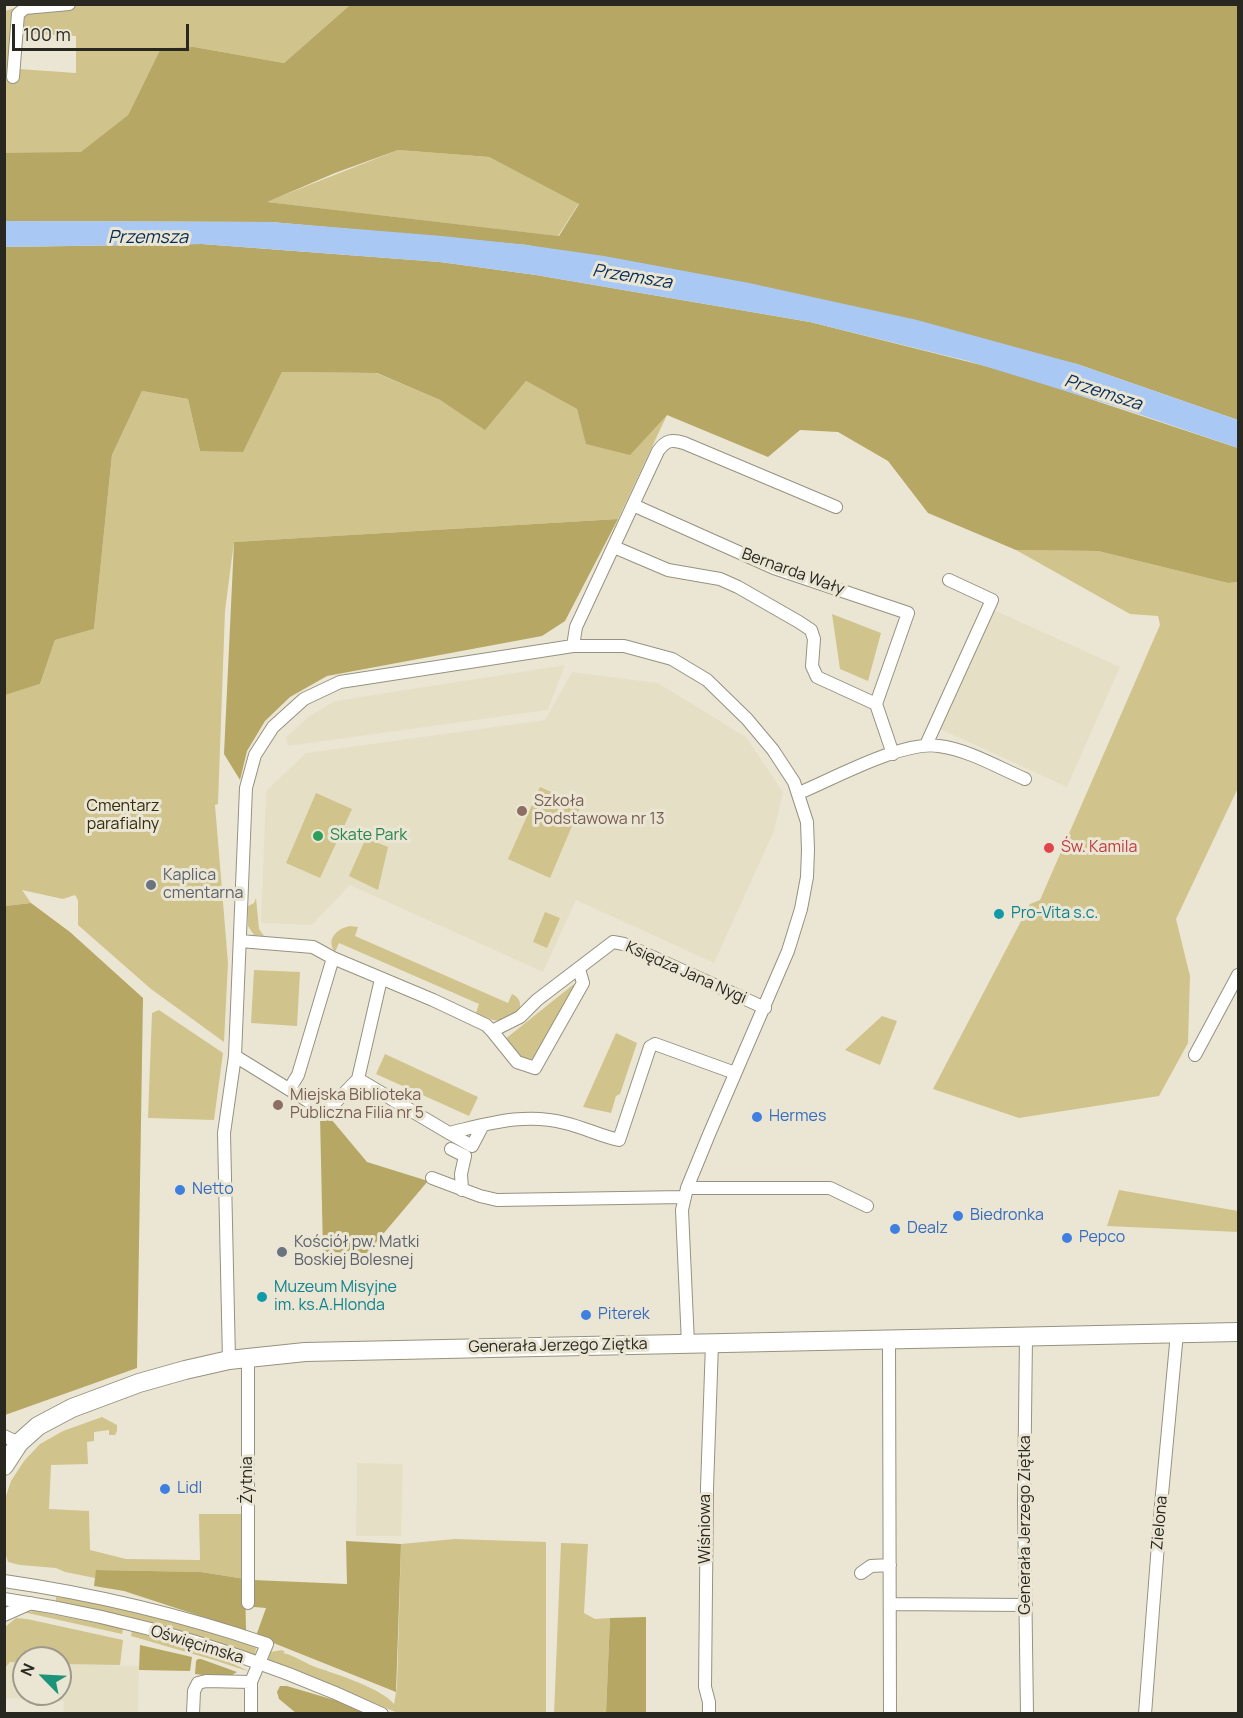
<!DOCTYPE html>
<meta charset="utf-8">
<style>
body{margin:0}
#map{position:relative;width:1243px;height:1718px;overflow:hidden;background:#ebe6d4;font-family:Manrope,sans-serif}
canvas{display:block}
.frame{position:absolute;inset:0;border:6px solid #282720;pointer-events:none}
.north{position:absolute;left:12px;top:1646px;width:60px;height:60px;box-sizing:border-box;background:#ebe6d4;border:2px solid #9d9a8c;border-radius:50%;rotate:294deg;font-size:16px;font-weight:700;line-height:24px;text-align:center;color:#282720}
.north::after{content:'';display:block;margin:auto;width:21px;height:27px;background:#1c947a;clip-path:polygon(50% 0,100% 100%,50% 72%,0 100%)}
.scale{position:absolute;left:12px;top:24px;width:177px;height:27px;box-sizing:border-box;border:3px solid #282720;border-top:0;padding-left:8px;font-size:18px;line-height:21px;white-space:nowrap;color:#282720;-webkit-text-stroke:4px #ebe6d4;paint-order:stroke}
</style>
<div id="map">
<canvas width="1243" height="1718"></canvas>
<div class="frame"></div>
<div class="north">N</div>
<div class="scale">100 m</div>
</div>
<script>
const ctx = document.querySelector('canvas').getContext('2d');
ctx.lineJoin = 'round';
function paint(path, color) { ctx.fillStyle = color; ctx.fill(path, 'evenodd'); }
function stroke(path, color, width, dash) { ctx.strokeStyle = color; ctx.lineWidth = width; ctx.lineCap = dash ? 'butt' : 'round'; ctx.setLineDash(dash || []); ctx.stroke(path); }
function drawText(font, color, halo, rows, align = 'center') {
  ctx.font = font + ' Manrope,sans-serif'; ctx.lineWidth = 6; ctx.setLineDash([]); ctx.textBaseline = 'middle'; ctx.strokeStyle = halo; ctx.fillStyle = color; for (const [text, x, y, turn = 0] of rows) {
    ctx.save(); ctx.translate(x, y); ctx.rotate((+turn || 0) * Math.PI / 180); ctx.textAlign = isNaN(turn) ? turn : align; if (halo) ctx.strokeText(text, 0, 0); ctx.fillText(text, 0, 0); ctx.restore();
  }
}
paint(new Path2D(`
 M 994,610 L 1120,667 L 1067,787 L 940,729 Z
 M 565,665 L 548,710 L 288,746 L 286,737 L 311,715 L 335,701 Z
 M 572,672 L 658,683 L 746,737 L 783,792 L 774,831 L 714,963 L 576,900 L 543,972 L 350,885 L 312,925 L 261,923 L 266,791 L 306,753 L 545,720 Z
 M 357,1463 L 403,1464 L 401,1536 L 356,1536 Z
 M 10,1662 L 24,1663 L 24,1694 L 60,1694 L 60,1664 L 139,1666 L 138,1713 L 63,1713 L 64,1701 L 5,1698 L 5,1668 Z`), '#e5e0c5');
paint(new Path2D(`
 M 28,4 L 350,5 L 284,63 L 194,47 L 161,48 L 128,115 L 81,153 L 5,153 L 5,11 ZM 19,33 L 76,36 L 76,73 L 19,69 Z
 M 398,150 L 489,157 L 579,203 L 558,236 L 266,202 Z
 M 282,372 L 376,373 L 440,400 L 485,429 L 526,381 L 577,409 L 587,444 L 667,415 L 618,519 L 234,542 L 225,611 L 218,804 L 215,805 L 228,963 L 224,1042 L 151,989 L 78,925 L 78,900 L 75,895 L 63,899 L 22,890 L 31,903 L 5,906 L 4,695 L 40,684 L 55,640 L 94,629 L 112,455 L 142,391 L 188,399 L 200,451 L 243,451 Z
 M 1016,550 L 1098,551 L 1228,583 L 1238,582 L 1238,788 L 1176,919 L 1190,976 L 1188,1043 L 1159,1096 L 1019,1118 L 933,1089 L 1030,904 L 1040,900 L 1160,625 L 1158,616 L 1130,614 Z
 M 832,614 L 881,633 L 868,681 L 840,669 Z
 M 540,787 L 581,805 L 550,878 L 508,859 Z
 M 316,793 L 352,809 L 320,878 L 286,863 Z
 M 366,838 L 388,847 L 378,890 L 349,876 Z
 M 256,898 L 259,929 L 264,936 L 254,935 L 248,926 L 248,906 L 254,903 Z
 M 545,912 L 560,918 L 547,948 L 533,942 Z
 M 350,926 L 358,927 L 355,936 L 508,1003 L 512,994 C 519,997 521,1002 520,1009 C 507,1027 493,1021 476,1013 L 479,1004 L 339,943 L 335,952 C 325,939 338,928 350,926 Z
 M 254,970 L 300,972 L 297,1026 L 251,1023 Z
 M 574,984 L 576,988 L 536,1057 L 530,1061 L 521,1058 L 504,1040 Z
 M 159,1010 L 223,1053 L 214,1120 L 148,1118 L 152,1013 Z
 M 882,1016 L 897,1021 L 880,1065 L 845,1050 Z
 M 616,1033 L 637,1043 L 620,1094 L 616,1096 L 611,1113 L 583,1107 Z
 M 385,1054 L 478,1097 L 469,1116 L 376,1074 Z
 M 1119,1190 L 1238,1211 L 1238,1232 L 1107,1226 Z
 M 102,1417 L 117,1425 L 117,1431 L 115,1435 L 109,1435 L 109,1430 L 94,1432 L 94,1441 L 87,1442 L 88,1464 L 51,1465 L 49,1509 L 89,1511 L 90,1550 L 126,1559 L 200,1560 L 199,1514 L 245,1514 L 245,1579 L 201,1572 L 97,1570 L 95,1578 L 65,1572 L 56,1568 L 20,1565 L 8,1562 L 5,1552 L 5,1499 L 11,1481 L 24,1461 L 40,1444 L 63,1431 Z
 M 455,1539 L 546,1542 L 546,1713 L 398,1713 L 268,1660 L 271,1652 L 282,1650 L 285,1652 L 283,1653 C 296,1656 306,1664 318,1668 C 336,1674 381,1688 394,1704 L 397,1687 L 401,1544 Z
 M 561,1543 L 588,1544 L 584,1613 L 595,1619 L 610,1618 L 606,1713 L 554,1714 Z
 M 56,1597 C 124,1603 191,1626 256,1648 L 255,1655 L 153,1623 L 56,1601 Z
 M 35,1611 L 122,1628 L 123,1630 L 122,1634 L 23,1612 Z
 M 16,1618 L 27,1619 L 123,1640 L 120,1665 L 60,1664 L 60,1658 L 24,1658 L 24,1663 L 10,1662 L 5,1668 L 5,1627 Z
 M 132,1631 L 218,1656 L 250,1672 L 214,1660 L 131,1636 Z`), '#d0c38c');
paint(new Path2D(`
 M 350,5 L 1238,5 L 1238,420 L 1077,364 L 527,245 L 271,222 L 5,221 L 4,153 L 81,152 L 128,115 L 161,48 L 194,47 L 284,63 ZM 398,150 L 489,157 L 579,204 L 559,236 L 267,202 L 335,173 Z
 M 202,244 L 440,262 L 536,275 L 810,322 L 1009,372 L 1238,448 L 1238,582 L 1228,583 L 1098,551 L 1016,550 L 928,513 L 888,461 L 838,432 L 800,430 L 768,457 L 667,415 L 630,455 L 586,444 L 577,409 L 526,381 L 485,430 L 440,400 L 377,373 L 282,372 L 243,452 L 200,451 L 188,399 L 142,391 L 112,455 L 94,629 L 55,640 L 40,684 L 5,695 L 4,247 Z
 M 618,519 L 565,621 L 542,636 L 327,676 L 290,697 L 265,721 L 247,751 L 240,780 L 224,754 L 234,542 Z
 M 31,903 L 70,932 L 143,998 L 137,1368 L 5,1415 L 5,906 Z
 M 326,1113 L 367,1162 L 428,1181 L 367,1253 L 323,1252 L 320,1115 Z
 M 346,1541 L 401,1544 L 396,1692 L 256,1636 L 266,1608 L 254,1607 L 253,1580 L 347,1584 Z
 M 96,1570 L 201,1572 L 245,1579 L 246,1631 L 124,1591 L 94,1586 Z
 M 646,1617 L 646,1713 L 606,1713 L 610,1618 Z
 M 140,1645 L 192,1657 L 190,1671 L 139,1670 Z
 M 198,1659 L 201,1659 L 237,1672 L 227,1678 L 195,1674 L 196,1661 Z
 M 280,1686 L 287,1686 L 351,1705 L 369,1713 L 296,1713 L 279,1699 L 277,1692 Z`), '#b6a764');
paint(new Path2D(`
 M 5,221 L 271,222 L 442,236 L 527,245 L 604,256 L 749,283 L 917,320 L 1077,364 L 1238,420 L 1238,448 L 1121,408 L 968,361 L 810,322 L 536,275 L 440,262 L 202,244 L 5,247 Z`), '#a9c9f4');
const street = new Path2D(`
 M 13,77 L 18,14 L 25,8 L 69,4
 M 633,505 L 774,568 L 908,613 L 876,704 L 893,754
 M 614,547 L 668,570 L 720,579 L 738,587 L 799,622 L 811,630 L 814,639 L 812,666 L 817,677 L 876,704
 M 573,646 L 576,627 L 658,451 C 666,440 672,439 684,443 L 836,507
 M 926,745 L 992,600 L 949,580
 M 799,793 C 833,779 903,740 939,746 C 969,750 997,767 1025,779
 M 240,941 L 313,947 L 333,958
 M 381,979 L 358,1079 L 449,1133 C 488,1124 525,1112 565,1123 C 583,1127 600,1136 619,1140 L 650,1047 L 655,1044 L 735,1073
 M 492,1031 L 517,1062 L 535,1068 L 583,983 L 579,969
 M 1195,1055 L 1238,975
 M 235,1056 L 316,1106 L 329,1109 L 358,1079
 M 290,1088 L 298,1075 L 333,958 L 433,1000 L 486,1025 L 492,1031 L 520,1017 L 537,1000 L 613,942 L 624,944 L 765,1008
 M 449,1133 L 472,1146 L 483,1125
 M 451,1149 L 465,1156 L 461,1174 L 462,1190
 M 432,1178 L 480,1196 L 497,1200 L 684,1197
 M 687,1188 L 830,1188 L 867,1206
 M 1026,1336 L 1024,1501 L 1027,1714
 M 889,1339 L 890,1714
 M 248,1358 L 248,1603
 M 229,1360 L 224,1133 L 235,1056 L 246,788 L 255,755 L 273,727 L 304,699 L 340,682 L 573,646 L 624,646 L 672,659 L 707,680 L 747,719 L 773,750 L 794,782 L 807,822 L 808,850 L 807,877 L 801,909 L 788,951 L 710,1132 L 687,1188 L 682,1210 L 688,1344
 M 4,1436 L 19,1443
 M 861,1573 L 871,1566 L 890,1565
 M 4,1581 C 94,1594 182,1615 267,1644 L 251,1682 L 251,1714
 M 4,1599 C 134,1618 263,1658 382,1714
 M 890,1604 L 1026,1605
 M 4,1615 L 31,1603
 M 193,1714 L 194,1691 L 198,1683 L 206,1681 L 251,1682
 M 709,1714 L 709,1702 L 705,1687 L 707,1488 L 712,1343
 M 1145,1714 L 1161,1505 L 1177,1333`);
const secondary = new Path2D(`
 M 4,1466 L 19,1443 L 38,1426 L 72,1408 L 139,1383 L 185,1370 L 229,1360 L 305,1352 L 1238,1332`);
stroke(street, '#969280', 14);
stroke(secondary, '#969280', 20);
stroke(street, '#fff', 12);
stroke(secondary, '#fff', 18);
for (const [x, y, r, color] of [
 [522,811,6,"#8d6e63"],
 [318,836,6,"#2e9e5b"],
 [1049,848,6,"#e0444e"],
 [151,885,6,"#6b7280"],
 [999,914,6,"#0f9aa8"],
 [278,1105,6,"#8d6e63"],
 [757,1117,6,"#3f7fe0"],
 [180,1190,6,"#3f7fe0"],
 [958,1216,6,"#3f7fe0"],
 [895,1229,6,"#3f7fe0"],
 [1067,1238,6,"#3f7fe0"],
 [282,1252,6,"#6b7280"],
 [262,1297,6,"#0f9aa8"],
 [586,1315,6,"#3f7fe0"],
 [165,1489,6,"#3f7fe0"]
]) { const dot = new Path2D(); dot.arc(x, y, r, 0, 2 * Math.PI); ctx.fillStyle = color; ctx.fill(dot); stroke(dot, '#ebe6d4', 2); }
drawText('16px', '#282720', '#ebe6d4', [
 ["Bernarda Wały",793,572,20],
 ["Księdza Jana Nygi",686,973,24],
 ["Generała Jerzego Ziętka",558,1346,-1],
 ["Żytnia",248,1480,-90],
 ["Zielona",1160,1523,-85],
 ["Generała Jerzego Ziętka",1026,1525,-90],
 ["Wiśniowa",706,1529,-90],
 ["Oświęcimska",197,1645,17]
]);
drawText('16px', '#785e54', '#ebe6d4', [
 ["Szkoła",534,802],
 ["Podstawowa nr 13",534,820],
 ["Miejska Biblioteka",290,1096],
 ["Publiczna Filia nr 5",290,1114]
], 'left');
drawText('16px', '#322b0d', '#ebe6d4', [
 ["Cmentarz",123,807],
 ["parafialny",123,825]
]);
drawText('16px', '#27864d', '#ebe6d4', [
 ["Skate Park",330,836]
], 'left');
drawText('16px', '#be3a42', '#ebe6d4', [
 ["Św. Kamila",1061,848]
], 'left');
drawText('16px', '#5b616d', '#ebe6d4', [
 ["Kaplica",163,876],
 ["cmentarna",163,894],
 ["Kościół pw. Matki",294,1243],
 ["Boskiej Bolesnej",294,1261]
], 'left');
drawText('16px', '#0d838f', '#ebe6d4', [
 ["Pro-Vita s.c.",1011,914],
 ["Muzeum Misyjne",274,1288],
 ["im. ks.A.Hlonda",274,1306]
], 'left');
drawText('16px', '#366cbe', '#ebe6d4', [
 ["Hermes",769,1117],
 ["Netto",192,1190],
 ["Biedronka",970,1216],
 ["Dealz",907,1229],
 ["Pepco",1079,1238],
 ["Piterek",598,1315],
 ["Lidl",177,1489]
], 'left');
drawText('italic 18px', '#052c5b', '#ebe6d4', [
 ["Przemsza",148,238],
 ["Przemsza",632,277,9],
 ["Przemsza",1103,393,18]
]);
</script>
